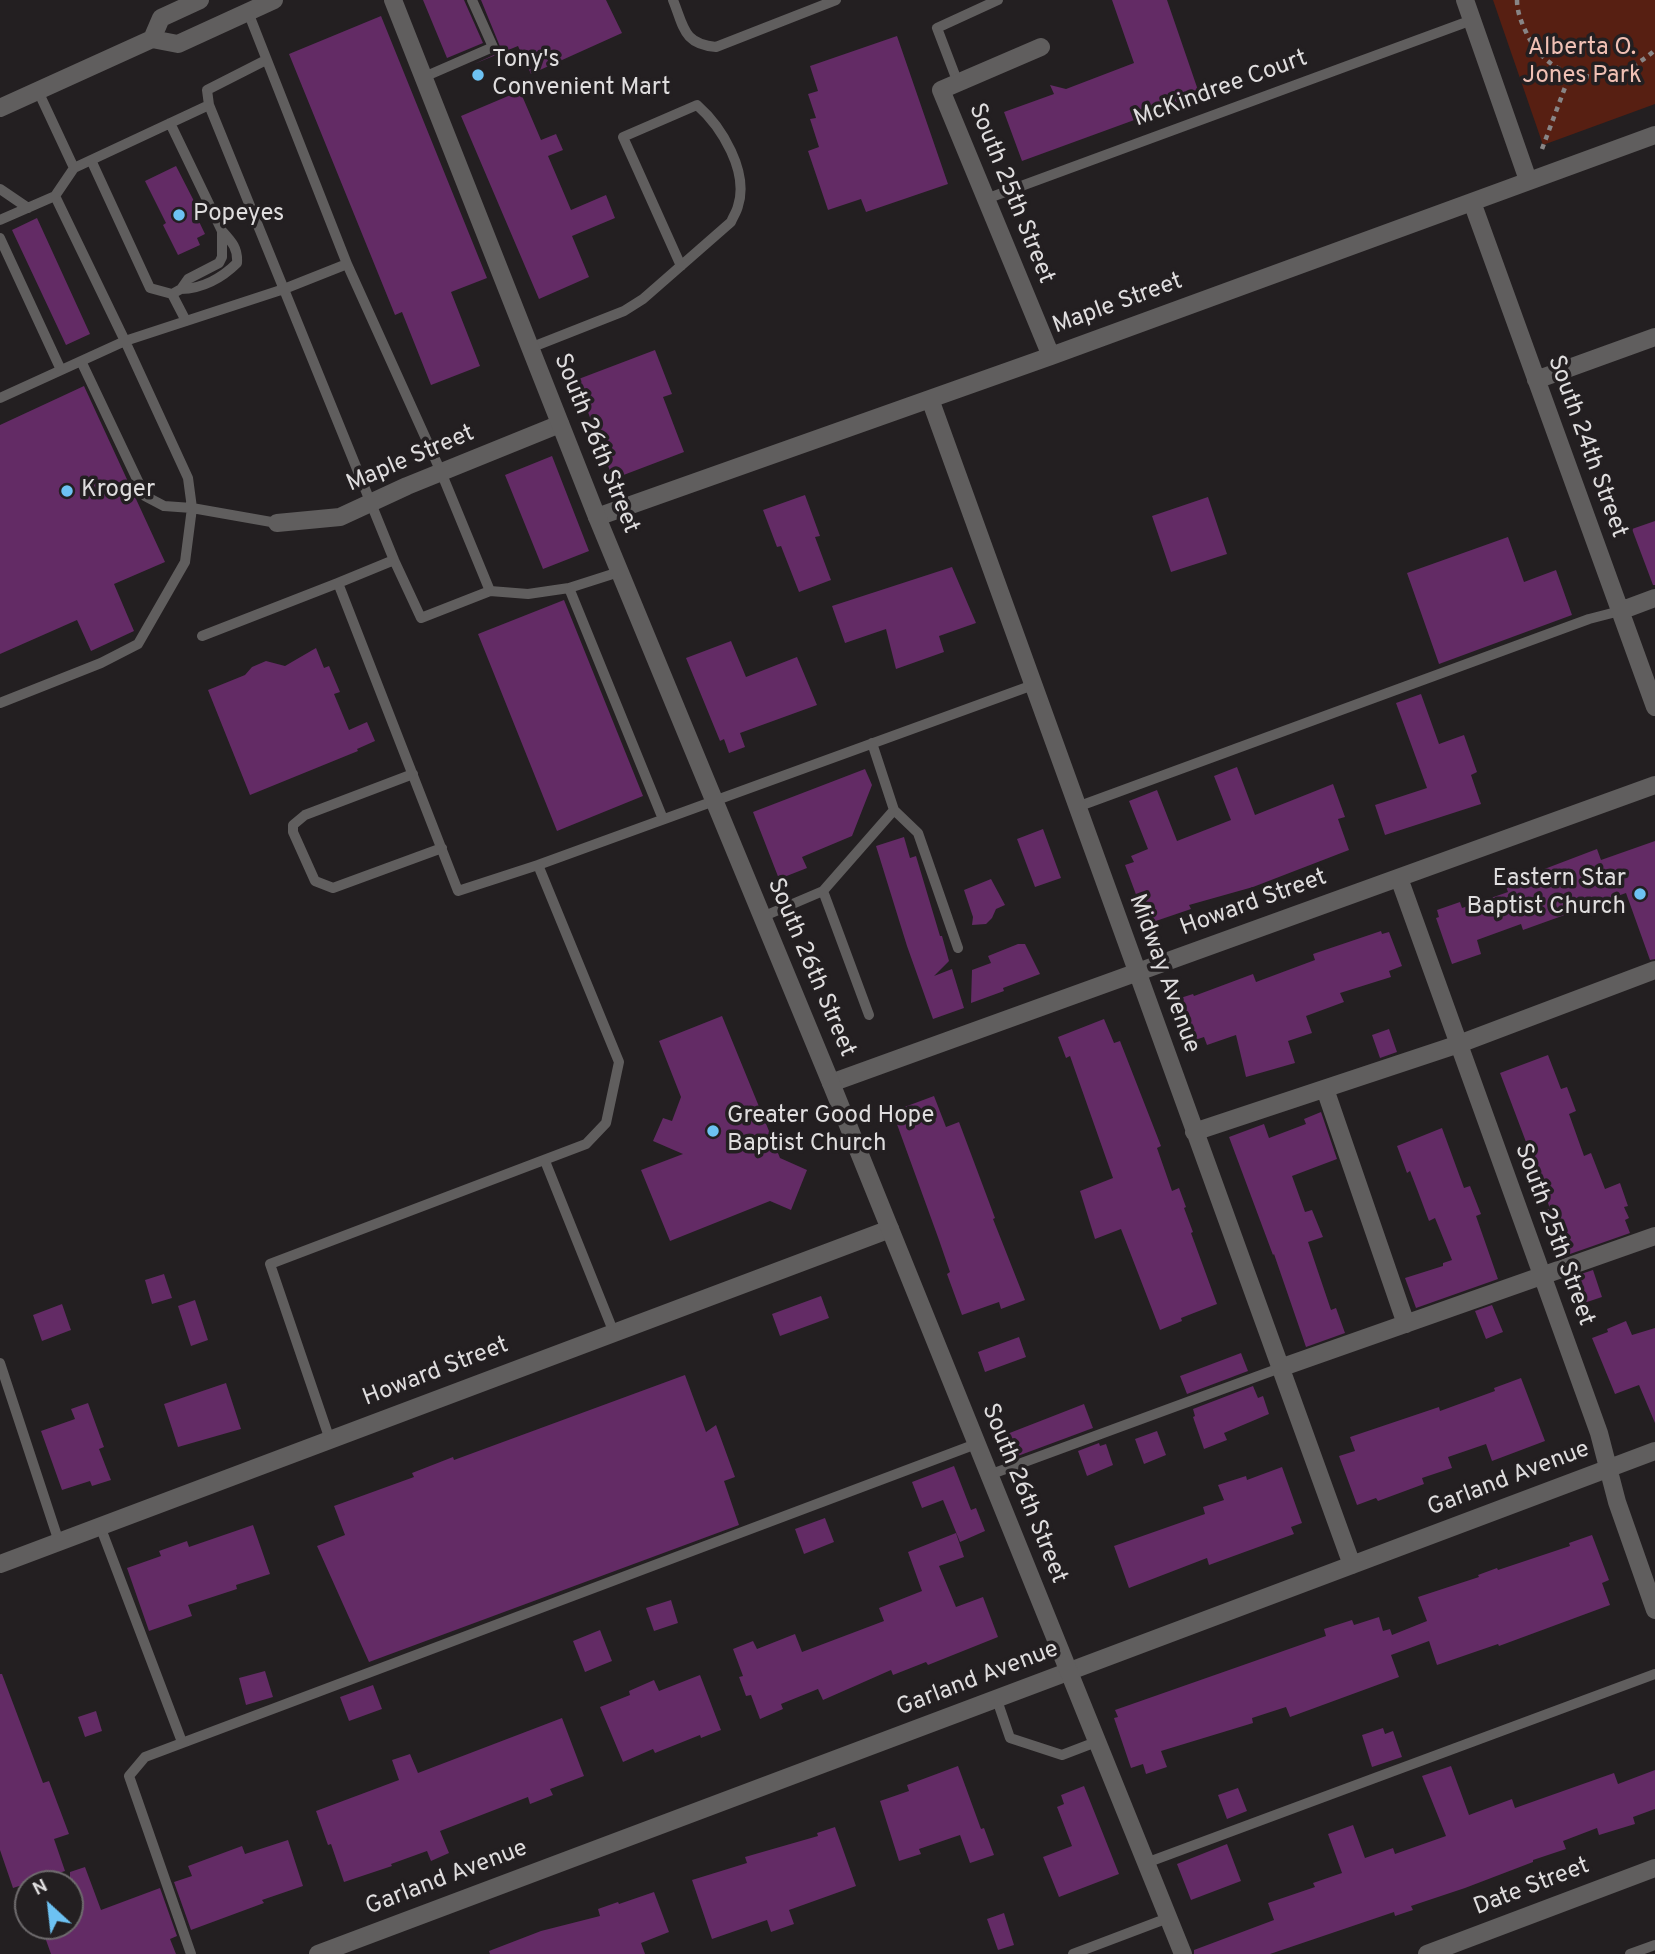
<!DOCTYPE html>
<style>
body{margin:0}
#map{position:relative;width:1655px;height:1954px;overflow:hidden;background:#231f21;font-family:Overpass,sans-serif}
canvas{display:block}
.north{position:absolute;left:14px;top:1870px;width:70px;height:70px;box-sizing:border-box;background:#231f21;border:2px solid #6e6b6d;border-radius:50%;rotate:333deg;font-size:19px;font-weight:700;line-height:28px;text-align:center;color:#dfddde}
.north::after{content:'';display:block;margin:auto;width:24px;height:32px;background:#6dc2f3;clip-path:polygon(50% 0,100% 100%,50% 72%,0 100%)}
</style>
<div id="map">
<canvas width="1655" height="1954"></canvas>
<div class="north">N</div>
</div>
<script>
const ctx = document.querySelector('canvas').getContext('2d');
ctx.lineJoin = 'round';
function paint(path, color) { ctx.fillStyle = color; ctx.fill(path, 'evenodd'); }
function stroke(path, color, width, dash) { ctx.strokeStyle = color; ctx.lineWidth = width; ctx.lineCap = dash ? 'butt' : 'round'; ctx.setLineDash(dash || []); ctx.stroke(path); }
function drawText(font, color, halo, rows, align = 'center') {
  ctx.font = font + ' Overpass,sans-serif'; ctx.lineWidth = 7; ctx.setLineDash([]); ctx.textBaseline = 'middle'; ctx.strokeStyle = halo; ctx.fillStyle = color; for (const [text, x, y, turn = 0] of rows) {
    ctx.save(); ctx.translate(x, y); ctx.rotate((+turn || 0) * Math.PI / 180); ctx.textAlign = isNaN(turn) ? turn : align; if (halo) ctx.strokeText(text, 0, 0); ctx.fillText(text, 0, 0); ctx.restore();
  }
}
paint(new Path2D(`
 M 1493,0 L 1655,0 L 1655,104 L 1543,145 Z`), '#571f12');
paint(new Path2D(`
 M 423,0 L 464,0 L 483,43 L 447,58 Z
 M 481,0 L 606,0 L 622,33 L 531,74 L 518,46 L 474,64 L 496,54 L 501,49 Z
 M 1112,0 L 1167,0 L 1200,96 L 1022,161 L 1004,112 L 1054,94 L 1050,85 L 1066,89 L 1134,63 Z
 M 381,16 L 487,278 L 451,292 L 480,366 L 431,385 L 402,312 L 395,315 L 289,54 Z
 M 897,36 L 948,184 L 866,212 L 861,199 L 828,210 L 808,151 L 819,147 L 810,119 L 816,118 L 808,94 L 818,91 L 810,66 Z
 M 520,91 L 541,140 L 556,134 L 563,150 L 548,156 L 571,210 L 606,195 L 615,218 L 572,236 L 589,277 L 539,299 L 461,116 Z
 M 176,166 L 196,205 L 192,207 L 205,234 L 197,238 L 200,245 L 178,255 L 163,225 L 166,223 L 145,181 Z
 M 37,218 L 90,334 L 66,345 L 12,230 Z
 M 655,350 L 672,394 L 663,397 L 684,452 L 613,479 L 576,380 Z
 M 84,386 L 165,562 L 114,584 L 134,631 L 91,651 L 77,620 L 0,654 L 0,425 Z
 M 552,456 L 589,551 L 543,569 L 505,475 Z
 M 805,495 L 820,536 L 815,537 L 831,580 L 799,592 L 781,546 L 777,547 L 763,510 Z
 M 1208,497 L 1227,554 L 1171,572 L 1152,516 Z
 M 1655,521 L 1655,585 L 1653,585 L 1632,529 Z
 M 1508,537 L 1524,582 L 1556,570 L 1572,615 L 1439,664 L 1407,573 Z
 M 952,567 L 976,623 L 939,636 L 944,652 L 896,669 L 886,629 L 845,643 L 832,606 Z
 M 564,600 L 643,796 L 557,831 L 478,634 Z
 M 731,641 L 746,677 L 797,657 L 817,705 L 740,733 L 745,747 L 729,753 L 724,739 L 720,741 L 686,658 Z
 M 316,648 L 324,668 L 329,666 L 340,692 L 334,694 L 349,730 L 367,722 L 375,741 L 357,749 L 358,751 L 250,795 L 208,690 L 245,675 L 252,667 L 266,661 L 285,666 Z
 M 1421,694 L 1439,744 L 1464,735 L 1477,772 L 1471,775 L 1481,804 L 1385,835 L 1375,805 L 1427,788 L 1396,703 Z
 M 1237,767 L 1255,815 L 1333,784 L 1345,817 L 1338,819 L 1349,850 L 1253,887 L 1189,905 L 1191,909 L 1147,924 L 1125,865 L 1134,862 L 1131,856 L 1148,849 L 1129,801 L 1157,790 L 1177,841 L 1231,820 L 1214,776 Z
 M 865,769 L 872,785 L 852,836 L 802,857 L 807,868 L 779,879 L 753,812 Z
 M 1043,829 L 1061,878 L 1035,887 L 1017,839 Z
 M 904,837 L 910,858 L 916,856 L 940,936 L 942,936 L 949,961 L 934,976 L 952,969 L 964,1008 L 933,1019 L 907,946 L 876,846 Z
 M 1655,841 L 1655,959 L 1650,960 L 1626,893 L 1523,930 L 1521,924 L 1477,940 L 1481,954 L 1452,964 L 1436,918 L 1439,917 L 1437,910 L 1460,902 L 1462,908 L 1508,892 L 1505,884 L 1597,849 L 1601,860 Z
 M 991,879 L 1005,905 L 996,909 L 992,918 L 986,924 L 972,925 L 973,917 L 964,890 Z
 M 1381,931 L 1382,934 L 1389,932 L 1402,966 L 1389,971 L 1391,977 L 1340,993 L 1344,1002 L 1306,1016 L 1312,1033 L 1288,1041 L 1295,1063 L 1246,1077 L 1236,1035 L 1207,1045 L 1204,1037 L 1189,1042 L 1174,1000 L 1193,994 L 1194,996 L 1253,974 L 1256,982 L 1315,960 L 1313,954 Z
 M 1018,944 L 1025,944 L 1040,974 L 1003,988 L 1004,991 L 971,1003 L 972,970 L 991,963 L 988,956 Z
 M 722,1016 L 780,1158 L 807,1170 L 791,1210 L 770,1201 L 670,1241 L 641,1170 L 683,1154 L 653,1141 L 663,1118 L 672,1121 L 681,1097 L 659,1041 Z
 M 1104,1019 L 1114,1043 L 1120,1041 L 1161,1146 L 1157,1148 L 1172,1191 L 1179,1188 L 1186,1207 L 1184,1208 L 1193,1232 L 1191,1233 L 1217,1304 L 1181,1318 L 1182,1321 L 1160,1330 L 1121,1229 L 1095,1239 L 1080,1191 L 1113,1178 L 1070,1056 L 1066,1058 L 1058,1037 Z
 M 1389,1029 L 1397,1052 L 1380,1058 L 1372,1035 Z
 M 1548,1055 L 1561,1089 L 1567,1087 L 1576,1111 L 1569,1114 L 1584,1156 L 1591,1153 L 1605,1189 L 1620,1183 L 1628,1206 L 1624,1207 L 1629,1218 L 1625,1220 L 1630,1233 L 1570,1254 L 1561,1229 L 1554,1232 L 1546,1210 L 1550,1209 L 1540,1179 L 1500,1073 Z
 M 934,1096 L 946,1127 L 959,1122 L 995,1218 L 993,1219 L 1025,1300 L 1001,1309 L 999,1302 L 962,1315 L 947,1274 L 950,1272 L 939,1240 L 894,1116 L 901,1113 L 899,1109 Z
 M 1321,1112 L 1337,1159 L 1292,1176 L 1305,1212 L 1312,1210 L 1323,1237 L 1308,1242 L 1331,1310 L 1336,1308 L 1345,1333 L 1306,1347 L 1274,1254 L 1273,1255 L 1229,1137 L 1264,1124 L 1269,1138 L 1306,1124 L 1304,1119 Z
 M 1442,1128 L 1464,1188 L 1470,1186 L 1481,1214 L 1476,1216 L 1498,1279 L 1416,1308 L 1405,1278 L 1443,1266 L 1443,1263 L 1452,1260 L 1435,1218 L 1429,1221 L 1417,1189 L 1410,1171 L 1407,1173 L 1397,1146 Z
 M 1593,1270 L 1602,1297 L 1575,1306 L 1566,1279 Z
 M 164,1274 L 172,1298 L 152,1304 L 145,1280 Z
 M 821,1296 L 829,1318 L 780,1336 L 772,1314 Z
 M 195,1300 L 208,1340 L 191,1346 L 178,1306 Z
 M 62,1304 L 71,1330 L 42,1341 L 33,1315 Z
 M 1492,1305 L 1503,1332 L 1486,1339 L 1475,1311 Z
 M 1626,1321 L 1632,1335 L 1655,1328 L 1655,1423 L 1639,1385 L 1615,1394 L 1592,1338 L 1608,1332 L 1607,1329 Z
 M 1019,1337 L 1026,1357 L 985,1372 L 978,1352 Z
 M 1241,1353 L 1248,1371 L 1187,1394 L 1180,1376 Z
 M 685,1375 L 706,1432 L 716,1425 L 735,1477 L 724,1481 L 739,1525 L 369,1662 L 317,1546 L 345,1535 L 334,1506 L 414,1477 L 412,1473 L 453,1457 L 454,1460 Z
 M 1521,1378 L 1545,1441 L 1492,1461 L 1486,1444 L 1448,1457 L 1452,1468 L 1422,1478 L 1424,1484 L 1378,1501 L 1376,1498 L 1357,1505 L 1339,1456 L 1355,1451 L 1350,1437 L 1439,1407 L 1440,1411 L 1495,1391 L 1494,1388 Z
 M 226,1383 L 241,1429 L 178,1447 L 164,1404 Z
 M 1253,1386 L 1258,1398 L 1263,1396 L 1269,1414 L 1224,1433 L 1227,1440 L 1204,1449 L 1193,1417 L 1195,1416 L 1193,1409 Z
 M 88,1403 L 104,1447 L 99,1449 L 111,1480 L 92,1486 L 90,1481 L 62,1490 L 41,1431 L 75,1419 L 71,1409 Z
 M 1084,1404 L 1093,1428 L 1015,1457 L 1007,1434 Z
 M 1157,1431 L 1166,1455 L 1144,1464 L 1135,1439 Z
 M 1099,1443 L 1100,1446 L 1106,1444 L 1113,1465 L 1087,1476 L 1078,1451 Z
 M 954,1466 L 971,1510 L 976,1508 L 985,1531 L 960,1542 L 943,1500 L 922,1508 L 912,1482 Z
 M 1282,1467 L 1302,1523 L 1291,1527 L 1294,1534 L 1209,1565 L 1207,1558 L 1129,1588 L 1114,1546 L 1205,1514 L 1203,1507 L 1224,1500 L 1218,1485 L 1246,1476 L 1247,1480 Z
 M 825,1518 L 834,1542 L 804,1554 L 795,1529 Z
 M 253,1525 L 270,1574 L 236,1585 L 237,1589 L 188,1605 L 192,1616 L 149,1631 L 127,1568 L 161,1556 L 159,1551 L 187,1541 L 189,1547 Z
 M 956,1533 L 964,1557 L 939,1566 L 956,1607 L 983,1597 L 998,1637 L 928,1665 L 926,1662 L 893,1675 L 891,1670 L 823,1700 L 818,1689 L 781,1704 L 783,1709 L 760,1719 L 751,1695 L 746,1696 L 739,1677 L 743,1676 L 733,1649 L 753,1641 L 757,1649 L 795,1634 L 802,1652 L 884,1621 L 879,1608 L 922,1591 L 908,1552 Z
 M 1592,1535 L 1609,1580 L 1602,1583 L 1610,1605 L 1499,1646 L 1498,1644 L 1437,1665 L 1429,1641 L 1391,1655 L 1399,1677 L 1290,1717 L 1286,1707 L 1252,1718 L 1253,1723 L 1161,1751 L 1167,1767 L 1146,1774 L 1143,1764 L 1131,1768 L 1114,1718 L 1118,1717 L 1115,1710 L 1326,1636 L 1324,1629 L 1352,1620 L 1354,1625 L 1379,1617 L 1383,1631 L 1390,1629 L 1392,1635 L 1427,1621 L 1418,1597 L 1479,1577 L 1478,1575 L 1497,1568 L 1498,1570 L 1570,1546 L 1569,1543 Z
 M 671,1600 L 678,1623 L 654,1631 L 646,1608 Z
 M 600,1630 L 612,1661 L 585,1672 L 573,1641 Z
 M 265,1671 L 273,1697 L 246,1705 L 239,1678 Z
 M 0,1674 L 2,1674 L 43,1783 L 49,1781 L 69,1834 L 54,1839 L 65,1871 L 13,1888 L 0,1850 Z
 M 700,1675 L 721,1730 L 701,1738 L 700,1735 L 655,1753 L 653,1749 L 623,1762 L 600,1707 L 630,1695 L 629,1691 L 654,1680 L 659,1691 Z
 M 373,1685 L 382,1709 L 349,1721 L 340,1697 Z
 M 96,1711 L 102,1731 L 85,1737 L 78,1717 Z
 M 562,1718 L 584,1776 L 550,1789 L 553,1795 L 530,1804 L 528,1797 L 440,1831 L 449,1853 L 431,1861 L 427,1851 L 391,1864 L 392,1866 L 344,1882 L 331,1844 L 328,1845 L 316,1811 L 399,1780 L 392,1760 L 410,1754 L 418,1773 Z
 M 1383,1728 L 1385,1734 L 1393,1731 L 1402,1757 L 1372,1767 L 1362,1735 Z
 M 958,1766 L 981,1829 L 984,1828 L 994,1855 L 970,1863 L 960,1835 L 919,1849 L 921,1854 L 899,1861 L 880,1801 L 909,1791 L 907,1785 Z
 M 1451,1766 L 1469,1815 L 1512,1799 L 1515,1808 L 1614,1773 L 1618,1784 L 1655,1770 L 1655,1809 L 1633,1817 L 1635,1824 L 1599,1835 L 1597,1828 L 1563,1841 L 1566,1849 L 1533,1860 L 1533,1862 L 1465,1888 L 1411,1906 L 1413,1910 L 1395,1916 L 1394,1912 L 1270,1954 L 1194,1954 L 1194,1950 L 1274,1920 L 1268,1903 L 1315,1887 L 1313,1883 L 1342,1873 L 1328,1834 L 1353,1825 L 1365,1858 L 1393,1848 L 1395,1854 L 1446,1836 L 1422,1776 Z
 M 1084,1786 L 1119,1874 L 1059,1897 L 1043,1857 L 1072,1846 L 1057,1807 L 1064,1804 L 1061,1795 Z
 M 1238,1788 L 1247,1811 L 1227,1819 L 1218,1795 Z
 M 835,1827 L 856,1886 L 789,1910 L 794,1924 L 771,1932 L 767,1920 L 712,1939 L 692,1880 L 747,1863 L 745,1857 L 818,1836 L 817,1833 Z
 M 288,1840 L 303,1886 L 262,1900 L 264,1903 L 191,1930 L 174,1882 L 192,1876 L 188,1866 L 242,1846 L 245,1854 Z
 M 1227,1844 L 1241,1881 L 1191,1900 L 1177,1864 Z
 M 85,1867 L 101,1910 L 160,1888 L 177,1936 L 170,1939 L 176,1954 L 51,1954 L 41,1926 L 74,1926 L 70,1916 L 70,1872 Z
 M 654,1892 L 669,1932 L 641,1943 L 645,1954 L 490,1954 L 489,1951 L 541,1931 L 600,1916 L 598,1909 L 618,1902 L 619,1904 Z
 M 1004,1913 L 1014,1945 L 998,1950 L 987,1919 Z`), '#632b65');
stroke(new Path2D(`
 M 1517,0 C 1517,11 1521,22 1526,32 C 1552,88 1613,88 1655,50
 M 1542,149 L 1570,74`), '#888586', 4.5, [5, 5]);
stroke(new Path2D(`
 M 673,0 C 684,27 683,44 716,47 L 836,0
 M 248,12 L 347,264
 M 424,77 L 493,47 L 472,0
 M 958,83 L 937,28 L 998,0
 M 38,91 L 74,168
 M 209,105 L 207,90 L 266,60
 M 91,160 L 150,288 L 172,294 L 181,289 L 188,279 L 219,263 L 222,257 L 222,231 L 170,123
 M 0,189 L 28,208
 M 55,196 L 125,341 L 284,289 L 347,264 L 441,472 L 490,591
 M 986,199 L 1472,20
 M 0,220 L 55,196 L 74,168 L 209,105 L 394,560
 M 0,238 L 61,370
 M 181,289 C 202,289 222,278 237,263 C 238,248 232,242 222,231
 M 172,294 L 186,321
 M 530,348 L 624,311 L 643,299 L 731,222 C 733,217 737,211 738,206 C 749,172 722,127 697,105 L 623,137 L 681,266
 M 0,398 L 125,341 L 188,478 L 192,508 L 277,523
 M 619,572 L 569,588 L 663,819
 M 202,636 L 338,583
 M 0,703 L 101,663 L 138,644 L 185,562 L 192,508 L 164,506 L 145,496 L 81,361
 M 413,774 L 305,815 L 293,825 L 293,832 L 315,881 L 333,888 L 442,848
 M 1077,807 L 1589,619 L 1620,611
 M 894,810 L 918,833 L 958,948
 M 538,865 L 458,891 L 338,583 L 394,560 L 421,618 L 490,591 L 528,594 L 569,588
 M 762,917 L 823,891
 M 869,1015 L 823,891 L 894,810 L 872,743
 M 545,1161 L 614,1333
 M 0,1363 L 59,1542
 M 330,1440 L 270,1264 L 586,1144 L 606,1123 L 619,1062 L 538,865 L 1033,685
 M 989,1475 L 1280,1368
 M 100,1526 L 182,1742
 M 997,1700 L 1010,1738 L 1062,1755 L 1096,1742
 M 1146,1863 L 1655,1674
 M 191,1954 L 129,1776 L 145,1757 L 976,1444
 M 1073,1954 L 1168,1918
 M 1630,1954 L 1655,1945`), '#605e5e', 10);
stroke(new Path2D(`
 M 1465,0 L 1528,180
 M 1041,47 L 941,90 L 1051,356
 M 1472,202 L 1655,707
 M 1536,380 L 1655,337
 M 930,399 L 1352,1565
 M 597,517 L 1051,356 L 1655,135
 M 277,523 L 340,517 L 407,486 L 560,424
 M 1620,611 L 1655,598
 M 1399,878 L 1599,1433 L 1617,1502 L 1655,1610
 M 831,1083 L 1655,785
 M 1325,1089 L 1406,1324
 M 1194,1132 L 1459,1044 L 1655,970
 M 1280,1368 L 1655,1236
 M 0,1564 L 890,1229
 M 318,1954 L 1655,1451
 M 1427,1954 L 1655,1868`), '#605e5e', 18);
stroke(new Path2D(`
 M 393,0 L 597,517 L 831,1083 L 1183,1954
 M 152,39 L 161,18 L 200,0
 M 0,108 L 152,39 L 178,44 L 274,0`), '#605e5e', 18);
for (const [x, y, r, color] of [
 [478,75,7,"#6dc2f3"],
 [179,215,7,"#6dc2f3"],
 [67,491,7,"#6dc2f3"],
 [1640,894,7,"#6dc2f3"],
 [713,1131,7,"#6dc2f3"]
]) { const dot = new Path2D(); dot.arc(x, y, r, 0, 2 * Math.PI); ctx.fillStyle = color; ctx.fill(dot); stroke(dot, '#231f21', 2.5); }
drawText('24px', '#f0c0b4', '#231f21', [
 ["Alberta O.",1582,49],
 ["Jones Park",1582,77]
]);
drawText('24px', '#dfddde', '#231f21', [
 ["Tony's",492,61],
 ["Convenient Mart",492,89],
 ["Popeyes",193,215],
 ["Kroger",81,491],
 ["Eastern Star",1626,880,"right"],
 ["Baptist Church",1626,908,"right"],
 ["Greater Good Hope",727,1117],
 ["Baptist Church",727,1145]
], 'left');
drawText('24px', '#dfddde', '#231f21', [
 ["McKindree Court",1221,90,-20],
 ["South 25th Street",1010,194,68],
 ["Maple Street",1118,305,-20],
 ["South 26th Street",595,444,68],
 ["South 24th Street",1586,447,70],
 ["Maple Street",411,460,-23],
 ["Howard Street",1254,904,-20],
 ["South 26th Street",810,968,67],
 ["Midway Avenue",1163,974,70],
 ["South 25th Street",1553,1235,70],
 ["Howard Street",436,1373,-21],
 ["Garland Avenue",1509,1480,-21],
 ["South 26th Street",1023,1494,68],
 ["Garland Avenue",978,1680,-21],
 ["Garland Avenue",447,1879,-21],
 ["Date Street",1532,1888,-21]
]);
</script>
